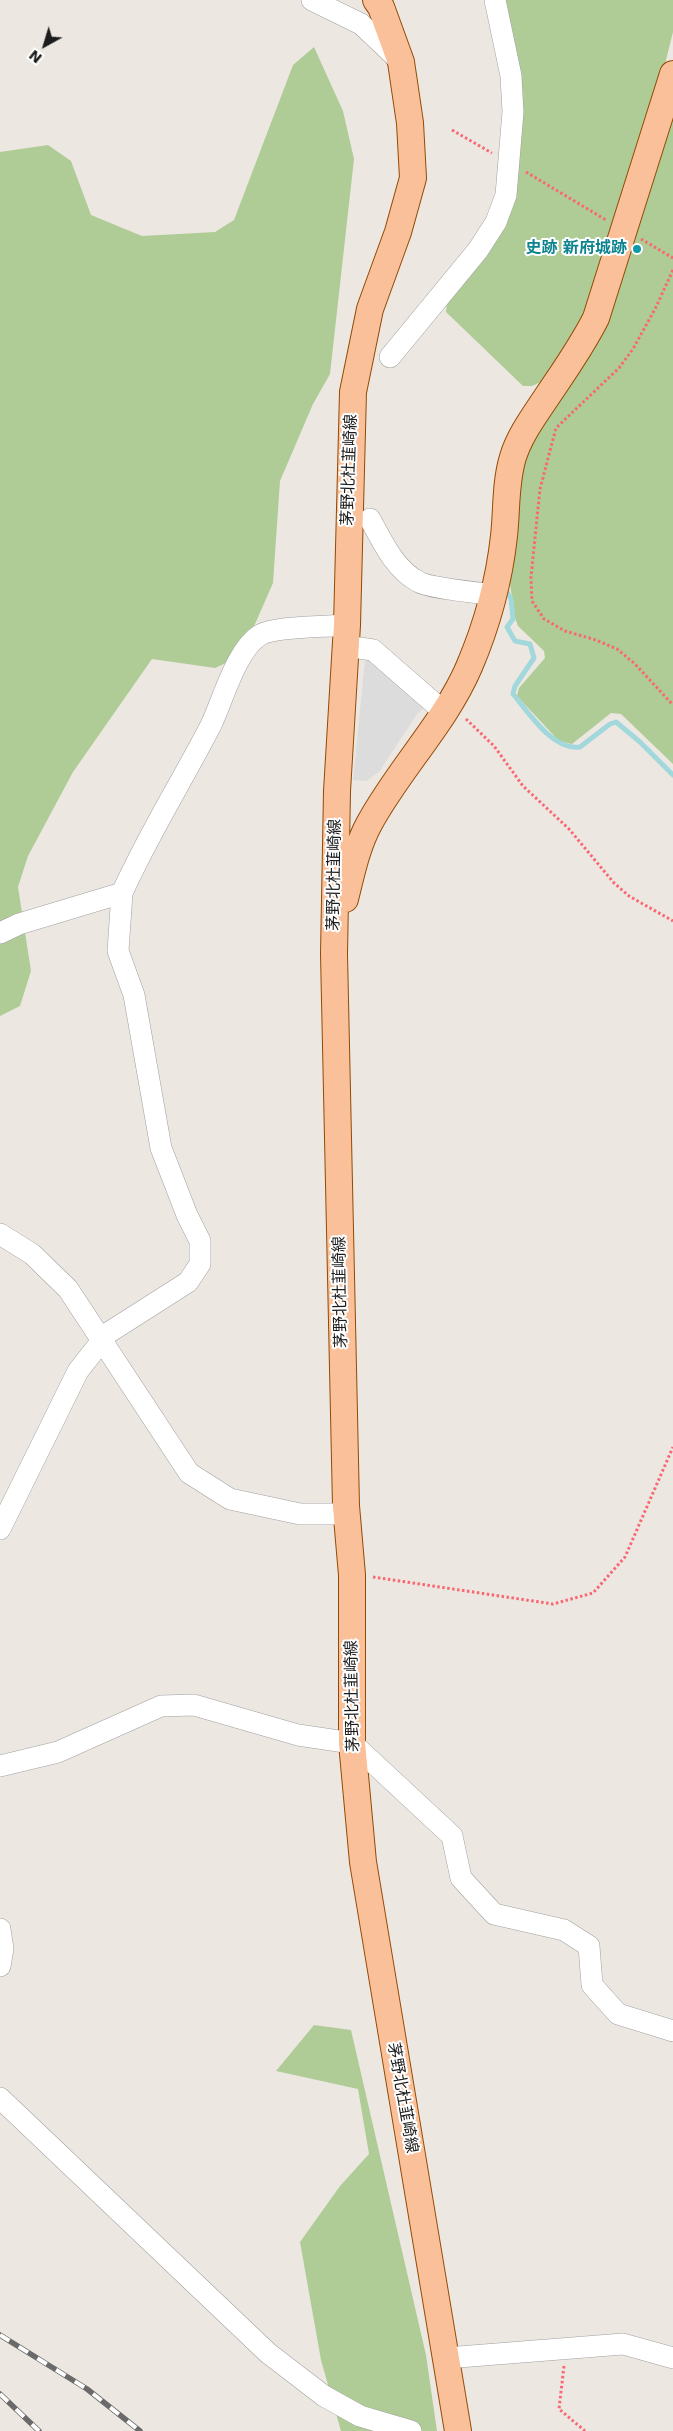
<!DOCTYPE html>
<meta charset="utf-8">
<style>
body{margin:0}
#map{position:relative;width:673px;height:2431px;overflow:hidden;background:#ede7e2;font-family:"DejaVu Sans",sans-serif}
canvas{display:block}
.north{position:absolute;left:20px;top:20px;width:50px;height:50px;-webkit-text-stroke:4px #fff;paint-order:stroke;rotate:219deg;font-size:14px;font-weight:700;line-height:20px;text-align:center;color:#1c1c1c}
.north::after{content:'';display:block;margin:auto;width:18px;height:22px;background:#1c1c1c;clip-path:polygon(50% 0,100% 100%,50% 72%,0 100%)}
</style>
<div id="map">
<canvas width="673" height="2431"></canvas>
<div class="north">N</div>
</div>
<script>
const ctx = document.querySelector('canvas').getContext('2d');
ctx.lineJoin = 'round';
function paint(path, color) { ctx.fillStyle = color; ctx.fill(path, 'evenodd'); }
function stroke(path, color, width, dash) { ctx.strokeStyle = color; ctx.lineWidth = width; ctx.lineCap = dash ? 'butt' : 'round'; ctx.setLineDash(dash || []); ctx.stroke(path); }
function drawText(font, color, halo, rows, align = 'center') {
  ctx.font = font + ' "DejaVu Sans","Noto Sans JP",sans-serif'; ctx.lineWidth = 4; ctx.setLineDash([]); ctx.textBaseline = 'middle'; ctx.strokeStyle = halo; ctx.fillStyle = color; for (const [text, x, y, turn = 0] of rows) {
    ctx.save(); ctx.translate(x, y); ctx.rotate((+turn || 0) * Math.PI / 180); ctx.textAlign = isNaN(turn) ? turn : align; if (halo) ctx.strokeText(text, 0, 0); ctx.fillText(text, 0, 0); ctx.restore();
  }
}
paint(new Path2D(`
 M 500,0 L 673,0 L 673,32 L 660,84 L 584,317 L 541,382 L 532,386 L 523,386 L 446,312 L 448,295 L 513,191 Z
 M 314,47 L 343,111 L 354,159 L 330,374 L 313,404 L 280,481 L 273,583 L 241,656 L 215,668 L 152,659 L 73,772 L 28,856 L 18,887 L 31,971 L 20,1006 L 0,1016 L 0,152 L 48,145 L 71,161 L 91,215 L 142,236 L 215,232 L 234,220 L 293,65 Z
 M 673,102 L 673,764 L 621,714 L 611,713 L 572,744 L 559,741 L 517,696 L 519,688 L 545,658 L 544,651 L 518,626 L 515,618 L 510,584 L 509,571 L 519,471 Z
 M 314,2025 L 351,2030 L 426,2355 L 437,2431 L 341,2431 L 321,2360 L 300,2242 L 340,2186 L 369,2154 L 358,2089 L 276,2071 Z`), '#afcc97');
paint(new Path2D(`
 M 371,638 L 386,651 L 424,708 L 417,714 L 379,772 L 366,781 L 353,780 L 367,640 Z`), '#dcdcdc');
stroke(new Path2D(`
 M 507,592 L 511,599 L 513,619 L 507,627 L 515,641 L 530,644 L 534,658 L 515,686 L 513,694 C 529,713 553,751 580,747 L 610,724 L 616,722 L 640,742 L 673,775`), '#a2d8db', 5);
const minor = new Path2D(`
 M 312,0 L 361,24 L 401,62
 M 390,357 L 478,250 L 496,222 L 506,195 L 513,112 L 511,76 L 495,0
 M 370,519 C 382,541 395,570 419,582 C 429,588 479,593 495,595
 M 346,646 L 373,650 L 443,711
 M 0,933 L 19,924 L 122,893 C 148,835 182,781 211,725 C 223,700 236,650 260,635 C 275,626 327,627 347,625
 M 0,1234 L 32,1254 L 68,1289 L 189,1473 L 230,1499 L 300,1514 L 347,1514
 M 0,1529 L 78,1371 L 108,1333 L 188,1282 L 200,1264 L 200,1241 L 187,1215 L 161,1148 L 134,995 L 118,951 L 122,893
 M 0,1766 L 58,1752 L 161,1706 L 194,1705 L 298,1735 L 352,1743 L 452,1836 L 461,1878 L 494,1914 L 564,1930 L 589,1946 L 592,1985 L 618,2014 L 673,2031
 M 0,1929 L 3,1949 L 0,1966
 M 0,2098 L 268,2353 L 324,2396 L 360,2416 L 411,2431
 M 446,2358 L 623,2344 L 673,2358`);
const major = new Path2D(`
 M 376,0 L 381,7 L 401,62 L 410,123 L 413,178 L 398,232 L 370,309 L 353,392 L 347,625 L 337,791 L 334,954 L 346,1506 L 352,1575 L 352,1743 L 363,1862 L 458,2431
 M 345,899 C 351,875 357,846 369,824 C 398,770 445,723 469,667 C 487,625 499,582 504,536 C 507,510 505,483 513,457 C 519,437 532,419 544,401 C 562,374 581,348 596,318 L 673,74`);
stroke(minor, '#a0a0a0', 22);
stroke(major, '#924a02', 28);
stroke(new Path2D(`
 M 452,130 L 492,153
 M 526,172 L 606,220
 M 641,239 L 673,258
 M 673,270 L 656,307 L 633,349 L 619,368 L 556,428 L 540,489 L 531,577 L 532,601 L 544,619 L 565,631 L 596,640 L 617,649 L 635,664 L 673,705
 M 466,719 L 494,746 L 523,786 L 569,829 L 614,883 L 629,896 L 673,921
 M 373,1577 L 553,1604 L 593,1593 L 625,1557 L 673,1447
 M 564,2366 L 559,2409 L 585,2431`), '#f86872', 3, [2.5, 2.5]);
stroke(minor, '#fff', 21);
stroke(major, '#fac09a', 26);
const rail = new Path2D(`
 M 0,2335 L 87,2389 L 140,2431
 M 0,2394 L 39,2431`);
stroke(rail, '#6a6a6a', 5.5);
stroke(rail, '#fff', 4, [11]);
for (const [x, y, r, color] of [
 [637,249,5,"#0f9aa8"]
]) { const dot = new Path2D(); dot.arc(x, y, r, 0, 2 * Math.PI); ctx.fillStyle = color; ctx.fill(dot); stroke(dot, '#fff', 2); }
drawText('bold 16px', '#0d838f', '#fff', [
 ["史跡 新府城跡",627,249]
], 'right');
drawText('16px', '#1c1c1c', '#fff', [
 ["茅野北杜韮崎線",350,470,-88],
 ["茅野北杜韮崎線",335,875,-89],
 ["茅野北杜韮崎線",341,1292,-91],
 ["茅野北杜韮崎線",353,1696,-91],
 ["茅野北杜韮崎線",402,2098,80]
]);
</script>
